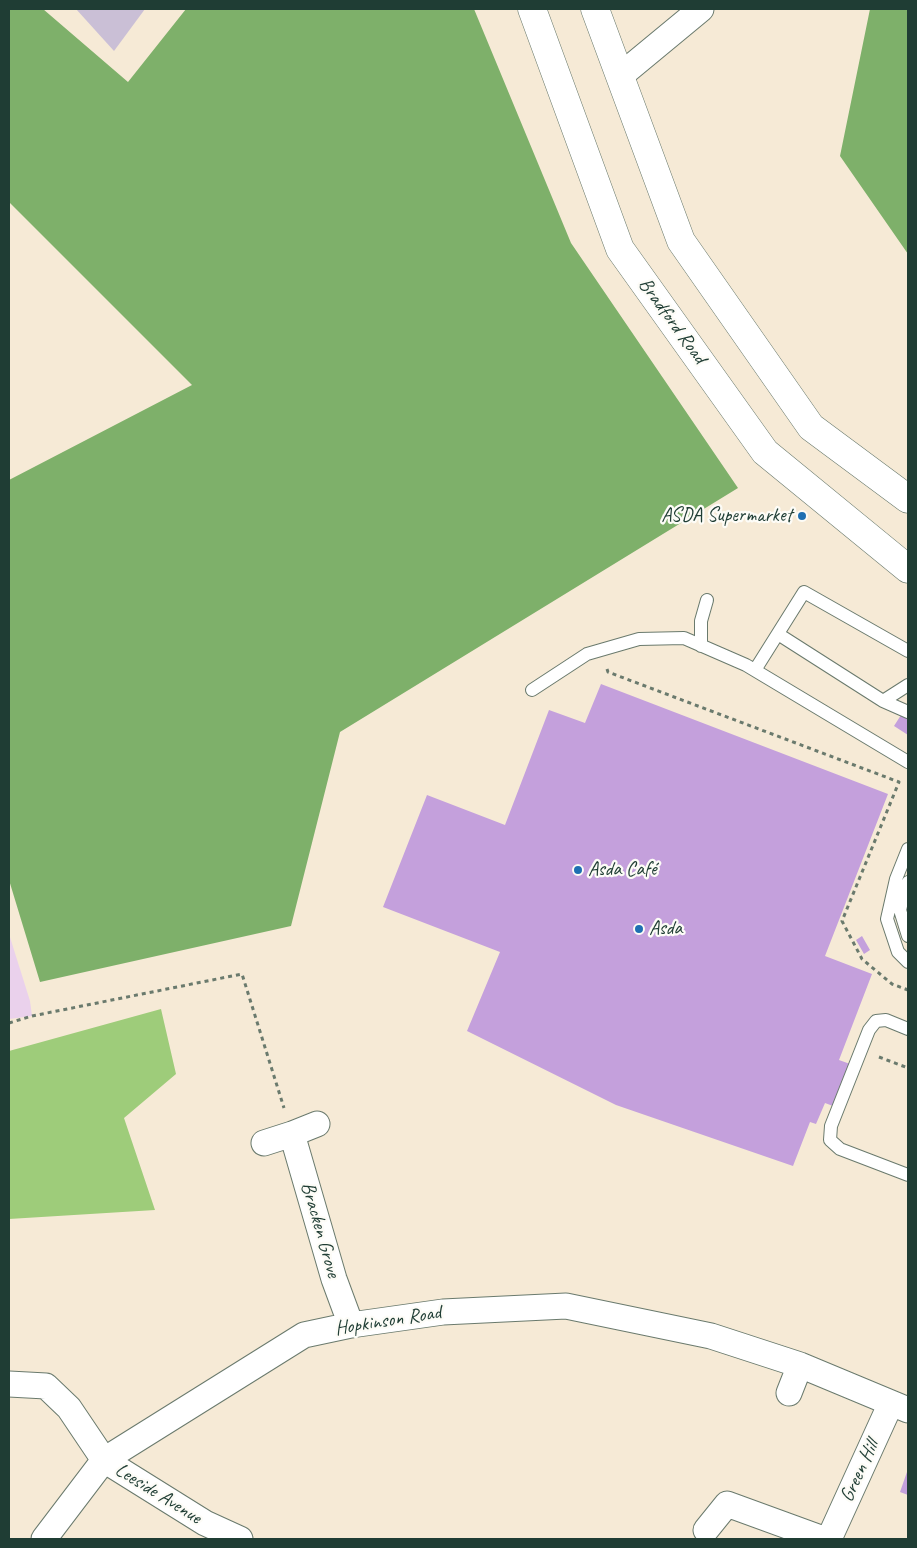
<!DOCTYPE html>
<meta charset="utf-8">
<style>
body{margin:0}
#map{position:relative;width:917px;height:1548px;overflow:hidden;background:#f6ead6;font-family:Caveat,sans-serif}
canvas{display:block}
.frame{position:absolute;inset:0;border:10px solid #1f3d34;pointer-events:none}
</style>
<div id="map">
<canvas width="917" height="1548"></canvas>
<div class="frame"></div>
</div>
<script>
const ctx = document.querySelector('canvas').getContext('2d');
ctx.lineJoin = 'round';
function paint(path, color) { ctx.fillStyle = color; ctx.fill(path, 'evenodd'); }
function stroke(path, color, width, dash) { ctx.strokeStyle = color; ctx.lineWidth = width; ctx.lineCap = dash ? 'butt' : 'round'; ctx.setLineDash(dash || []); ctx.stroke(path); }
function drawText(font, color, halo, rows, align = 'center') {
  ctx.font = font + ' Caveat,sans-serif'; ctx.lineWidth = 4.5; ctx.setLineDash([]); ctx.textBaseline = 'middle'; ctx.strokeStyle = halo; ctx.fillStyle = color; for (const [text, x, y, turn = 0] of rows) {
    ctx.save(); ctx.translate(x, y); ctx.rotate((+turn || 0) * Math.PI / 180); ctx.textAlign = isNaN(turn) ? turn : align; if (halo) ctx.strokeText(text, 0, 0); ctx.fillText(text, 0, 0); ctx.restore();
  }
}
paint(new Path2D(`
 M 9,934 L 30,1001 L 32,1016 L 9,1019 Z`), '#ead1ec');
paint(new Path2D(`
 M 76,9 L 145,9 L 114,51 Z`), '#cabfd6');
paint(new Path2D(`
 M 161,1009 L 176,1074 L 124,1118 L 155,1210 L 9,1219 L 9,1051 Z`), '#9ecc7a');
paint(new Path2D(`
 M 9,9 L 43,9 L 128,82 L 186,9 L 474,9 L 571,243 L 738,488 L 340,732 L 291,926 L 40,982 L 9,880 L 9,480 L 192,385 L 9,202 Z
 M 870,9 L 908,9 L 908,254 L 840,156 Z`), '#7eb06a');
paint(new Path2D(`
 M 601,684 L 888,794 L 825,956 L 872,974 L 839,1060 L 850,1064 L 833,1106 L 825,1103 L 816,1124 L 810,1122 L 793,1166 L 616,1105 L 467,1031 L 500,952 L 383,907 L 427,795 L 505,825 L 549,710 L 585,723 Z
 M 901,715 L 908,719 L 908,735 L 894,726 Z
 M 862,936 L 870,950 L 864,954 L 856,940 Z
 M 908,1469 L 908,1495 L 900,1492 Z`), '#c4a0dc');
const lane = new Path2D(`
 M 778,634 L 883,701 L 908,712
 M 701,646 L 701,621 L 707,600
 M 755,670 L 804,592 L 908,651
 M 532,690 L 587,654 L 639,639 L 684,638 L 746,665 L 908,762
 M 883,701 L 908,685
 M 908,849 L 896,879 L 887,919 L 898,952 L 908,962
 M 908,882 L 906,885 L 900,910 L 908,936
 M 908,1029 L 886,1020 L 876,1021 L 869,1030 L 831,1126 L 830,1140 L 840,1149 L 908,1175`);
const street = new Path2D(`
 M 620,76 L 701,9
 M 292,1134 L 317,1124
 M 264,1143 L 292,1134 L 334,1279 L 351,1325
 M 9,1384 L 46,1386 L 69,1408 L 104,1460 L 205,1523 L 240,1539
 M 789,1393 L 800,1365
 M 706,1530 L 727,1504 L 823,1539
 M 44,1539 L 104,1460 L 304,1335 L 351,1325 L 443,1312 L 566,1306 L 711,1336 L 800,1365 L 908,1410
 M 829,1539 L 891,1403`);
const primary = new Path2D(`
 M 532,9 L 620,249 L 765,452 L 908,569
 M 595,9 L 681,241 L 811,427 L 908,499`);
stroke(lane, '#6a7a6d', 14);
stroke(street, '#6a7a6d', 27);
stroke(primary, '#6a7a6d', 29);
stroke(new Path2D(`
 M 607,669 L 608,672 L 899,782 L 842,921 L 862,959 L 892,984 L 908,990
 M 9,1023 L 32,1016 L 242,974 L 284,1108
 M 879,1057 L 908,1068`), '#6a7a6d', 3, [4, 4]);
stroke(lane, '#fff', 12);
stroke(street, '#fff', 25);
stroke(primary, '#fff', 28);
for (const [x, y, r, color] of [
 [802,516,5,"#1f6fb2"],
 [578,870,5,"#1f6fb2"],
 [639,929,5,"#1f6fb2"]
]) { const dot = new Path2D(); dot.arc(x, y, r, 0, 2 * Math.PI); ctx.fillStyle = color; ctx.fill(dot); stroke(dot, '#fdfcf7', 2); }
drawText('20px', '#1f3d34', '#fdfcf7', [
 ["Bradford Road",672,321,54],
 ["Bracken Grove",320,1230,74],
 ["Hopkinson Road",388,1321,-9],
 ["Green Hill",860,1471,-65],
 ["Leeside Avenue",158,1494,32]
]);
drawText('20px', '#1f3d34', '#fdfcf7', [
 ["ASDA Supermarket",792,516,"right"],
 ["Asda Café",588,870],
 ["Asda",649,929]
], 'left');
</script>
